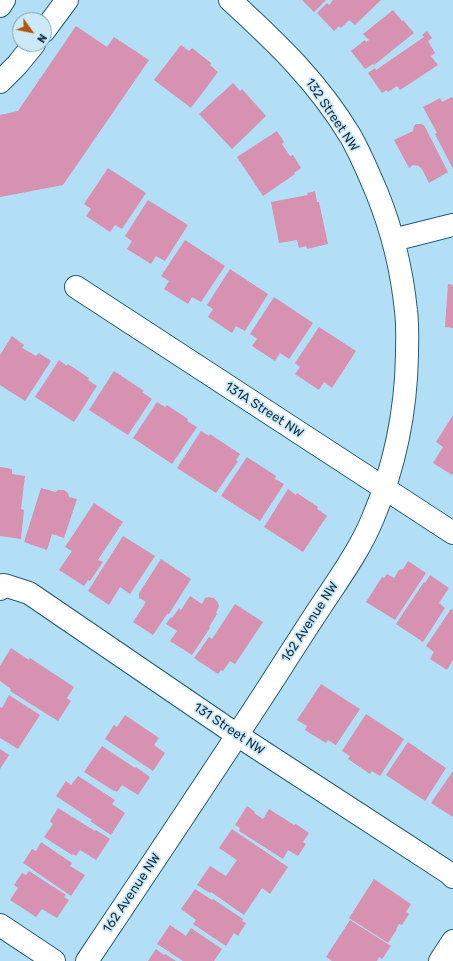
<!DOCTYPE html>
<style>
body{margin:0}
#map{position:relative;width:453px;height:961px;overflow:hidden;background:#b2dff5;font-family:Rubik,sans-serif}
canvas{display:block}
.north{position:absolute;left:12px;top:12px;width:40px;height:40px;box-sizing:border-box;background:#cce9f9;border:1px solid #81a0af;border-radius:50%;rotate:123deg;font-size:11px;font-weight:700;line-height:16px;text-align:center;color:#113241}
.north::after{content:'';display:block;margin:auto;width:14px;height:18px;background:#b55709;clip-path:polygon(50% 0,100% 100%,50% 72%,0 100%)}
</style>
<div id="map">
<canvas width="453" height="961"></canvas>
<div class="north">N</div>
</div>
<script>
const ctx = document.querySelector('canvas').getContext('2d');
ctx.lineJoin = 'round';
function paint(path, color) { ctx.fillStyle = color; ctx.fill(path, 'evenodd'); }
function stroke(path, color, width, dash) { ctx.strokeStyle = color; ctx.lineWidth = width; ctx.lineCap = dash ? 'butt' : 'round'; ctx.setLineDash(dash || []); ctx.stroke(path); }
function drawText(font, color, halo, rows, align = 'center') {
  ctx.font = font + ' Rubik,sans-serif'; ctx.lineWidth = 3.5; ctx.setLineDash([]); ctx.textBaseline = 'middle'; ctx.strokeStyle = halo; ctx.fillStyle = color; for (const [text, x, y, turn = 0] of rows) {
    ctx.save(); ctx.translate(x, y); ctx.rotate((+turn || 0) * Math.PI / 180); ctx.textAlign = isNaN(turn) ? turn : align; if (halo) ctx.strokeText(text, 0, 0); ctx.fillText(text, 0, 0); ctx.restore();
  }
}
paint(new Path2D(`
 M 302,0 L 326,0 L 314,12 Z
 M 333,0 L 381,0 L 355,25 L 349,20 L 341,28 L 339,26 L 334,31 L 317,13 L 327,3 L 329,5 Z
 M 393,10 L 402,21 L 403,20 L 414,33 L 374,65 L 373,64 L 365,69 L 351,51 L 365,40 L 366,42 L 369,40 L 363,34 Z
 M 76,26 L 107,47 L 114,37 L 149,60 L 63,185 L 0,197 L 0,115 L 18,111 Z
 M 427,31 L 432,38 L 428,41 L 435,53 L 431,56 L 438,65 L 400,90 L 397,86 L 388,92 L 387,90 L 382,93 L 368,73 L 375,68 L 376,70 L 424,37 L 422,35 Z
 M 181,45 L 189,51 L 192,48 L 211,63 L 210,65 L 218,72 L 191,108 L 154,80 Z
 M 233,83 L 240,91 L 242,89 L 266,116 L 232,149 L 199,114 Z
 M 452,97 L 453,99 L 453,169 L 435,134 L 437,133 L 423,107 L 440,98 L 442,102 Z
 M 416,124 L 421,124 L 424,125 L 448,172 L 429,183 L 421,167 L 420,168 L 419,166 L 413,165 L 409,168 L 394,140 L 413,131 L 414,126 Z
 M 277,131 L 284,142 L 282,144 L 290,156 L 293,155 L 301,168 L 294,173 L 295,174 L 263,196 L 237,157 Z
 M 108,168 L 146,193 L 122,229 L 115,225 L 110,232 L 86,216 L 91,209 L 84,204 Z
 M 315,191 L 317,202 L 319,202 L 328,244 L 307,249 L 306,246 L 299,248 L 297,240 L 279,243 L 271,202 L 308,195 L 307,193 Z
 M 148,200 L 188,225 L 165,261 L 156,256 L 151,264 L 127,249 L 132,241 L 125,236 Z
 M 185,240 L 225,266 L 201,302 L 192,297 L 188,304 L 164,289 L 169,281 L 161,276 Z
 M 230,269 L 268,294 L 245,331 L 236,326 L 232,333 L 208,317 L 213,309 L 207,305 Z
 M 448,284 L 453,285 L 453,328 L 445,327 Z
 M 274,297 L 313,323 L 289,359 L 280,353 L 275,361 L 252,346 L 257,339 L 250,334 Z
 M 319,327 L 356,351 L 332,388 L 324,382 L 319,390 L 295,374 L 300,367 L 295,363 Z
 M 12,336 L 24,345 L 22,348 L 36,356 L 39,353 L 51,361 L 25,401 L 0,385 L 0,355 Z
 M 59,360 L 67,366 L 68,364 L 89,378 L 88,380 L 97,386 L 74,422 L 35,397 Z
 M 114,371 L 144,391 L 142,392 L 152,399 L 128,435 L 89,410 Z
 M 157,402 L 165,407 L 167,405 L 188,419 L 187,421 L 197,427 L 172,464 L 133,438 Z
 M 453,415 L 453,473 L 452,475 L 433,463 L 443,447 L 436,442 Z
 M 201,431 L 209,436 L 210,434 L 240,454 L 236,460 L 238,461 L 216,493 L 177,468 Z
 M 247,457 L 276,476 L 275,479 L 284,484 L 260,521 L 221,496 Z
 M 0,467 L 12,469 L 12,474 L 25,476 L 21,509 L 24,510 L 21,539 L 0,536 Z
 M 41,488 L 55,492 L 58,490 L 64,490 L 68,493 L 69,497 L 77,499 L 64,538 L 52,534 L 47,550 L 24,542 Z
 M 288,489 L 296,495 L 297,493 L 318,507 L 317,509 L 327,516 L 303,552 L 264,527 Z
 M 94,503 L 123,522 L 98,560 L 103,562 L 90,581 L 88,580 L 84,586 L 59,570 L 72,551 L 65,547 Z
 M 123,536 L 155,556 L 130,594 L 120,587 L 109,605 L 88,591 Z
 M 161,559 L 191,579 L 169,614 L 167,614 L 153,635 L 133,622 L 146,602 L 139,598 L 139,593 Z
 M 408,561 L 426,573 L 395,620 L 366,602 L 382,577 L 384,578 L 387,574 L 394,578 L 399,570 L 403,569 Z
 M 430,575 L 449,588 L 439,603 L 445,608 L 423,642 L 396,624 L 424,582 L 425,583 Z
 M 190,596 L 202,604 L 205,598 L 209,597 L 214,598 L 217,601 L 219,606 L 216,613 L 217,614 L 209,627 L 210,628 L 192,655 L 170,641 L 177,631 L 166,624 L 171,617 L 172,618 L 179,608 L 181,610 Z
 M 235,604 L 263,622 L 235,664 L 230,661 L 223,671 L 221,670 L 218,674 L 194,658 L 209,637 L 212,639 Z
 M 451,609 L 453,610 L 453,660 L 447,670 L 430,659 L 434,652 L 426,646 Z
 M 11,648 L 29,660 L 30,658 L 74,687 L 67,698 L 71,701 L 58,721 L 10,691 L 11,689 L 0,681 L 0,666 Z
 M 321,684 L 360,709 L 336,745 L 328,740 L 326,743 L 305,730 L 307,726 L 297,720 Z
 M 9,695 L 40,715 L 18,749 L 0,738 L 0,707 L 2,708 Z
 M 366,714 L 404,739 L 380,776 L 372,771 L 370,774 L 348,759 L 350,756 L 342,751 Z
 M 125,715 L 159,738 L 154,745 L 165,753 L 153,771 L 105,739 L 114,725 L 117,727 Z
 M 408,742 L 446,768 L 425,801 L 386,775 Z
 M 102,746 L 135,768 L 136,767 L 150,777 L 138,795 L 122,785 L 117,792 L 114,790 L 114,791 L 84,772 Z
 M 0,749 L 9,755 L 0,769 Z
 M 453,771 L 453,817 L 431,803 Z
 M 78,776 L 115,800 L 112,804 L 125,813 L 111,835 L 90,821 L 92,820 L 56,796 L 66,781 L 71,785 Z
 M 247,806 L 255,812 L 254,813 L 263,819 L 269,809 L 294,825 L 296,824 L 309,833 L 303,842 L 306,844 L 298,856 L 288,850 L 283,859 L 239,831 L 240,828 L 235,825 Z
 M 58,808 L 95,831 L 96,830 L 110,839 L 96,860 L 80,850 L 76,856 L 73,854 L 72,855 L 44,837 L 53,824 L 50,821 Z
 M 232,829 L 288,867 L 270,894 L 262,888 L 244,915 L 211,892 L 210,893 L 197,885 L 210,866 L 226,876 L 237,860 L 219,848 Z
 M 41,842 L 72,863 L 70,866 L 85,875 L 71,896 L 23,863 L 32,849 L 36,851 Z
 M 29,871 L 66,895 L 64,897 L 69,900 L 57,918 L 42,909 L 36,917 L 10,900 L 18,888 L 14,885 L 22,873 L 26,875 Z
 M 374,879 L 411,904 L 406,912 L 409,914 L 402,925 L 399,924 L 396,929 L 397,929 L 388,943 L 349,918 Z
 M 195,889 L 212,900 L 213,899 L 243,919 L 242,921 L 246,923 L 238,936 L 234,933 L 226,946 L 193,924 L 196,920 L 181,909 Z
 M 350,920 L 391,946 L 382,959 L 379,957 L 377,961 L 332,961 L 326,957 Z
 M 170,925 L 186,936 L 191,928 L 222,949 L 214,961 L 183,961 L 157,944 Z
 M 156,949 L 164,955 L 165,954 L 176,961 L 148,961 Z`), '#d791b1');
const minor = new Path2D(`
 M 0,6 L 4,0
 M 44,31 L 67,0
 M 0,82 L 17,65 L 34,44
 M 393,240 L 453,225
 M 76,287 L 453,533
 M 0,589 L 4,585 L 29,593 L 237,735 L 449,873 L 453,877
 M 0,925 L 54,961
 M 87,961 C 148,870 209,779 268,688 C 288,657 308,625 329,594 C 345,570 362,545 373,518 C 395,466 406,411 407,355 C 407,341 408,326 406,311 C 402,271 392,230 377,193 C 369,174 361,155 351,137 C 318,82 277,43 230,0
 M 440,961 L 453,941`);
stroke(minor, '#205d77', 24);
stroke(minor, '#fff', 22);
drawText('13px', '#113241', '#cce9f9', [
 ["132 Street NW",332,115,56],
 ["131A Street NW",264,410,33],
 ["162 Avenue NW",310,622,-57],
 ["131 Street NW",229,729,34],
 ["162 Avenue NW",132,893,-56]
]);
</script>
